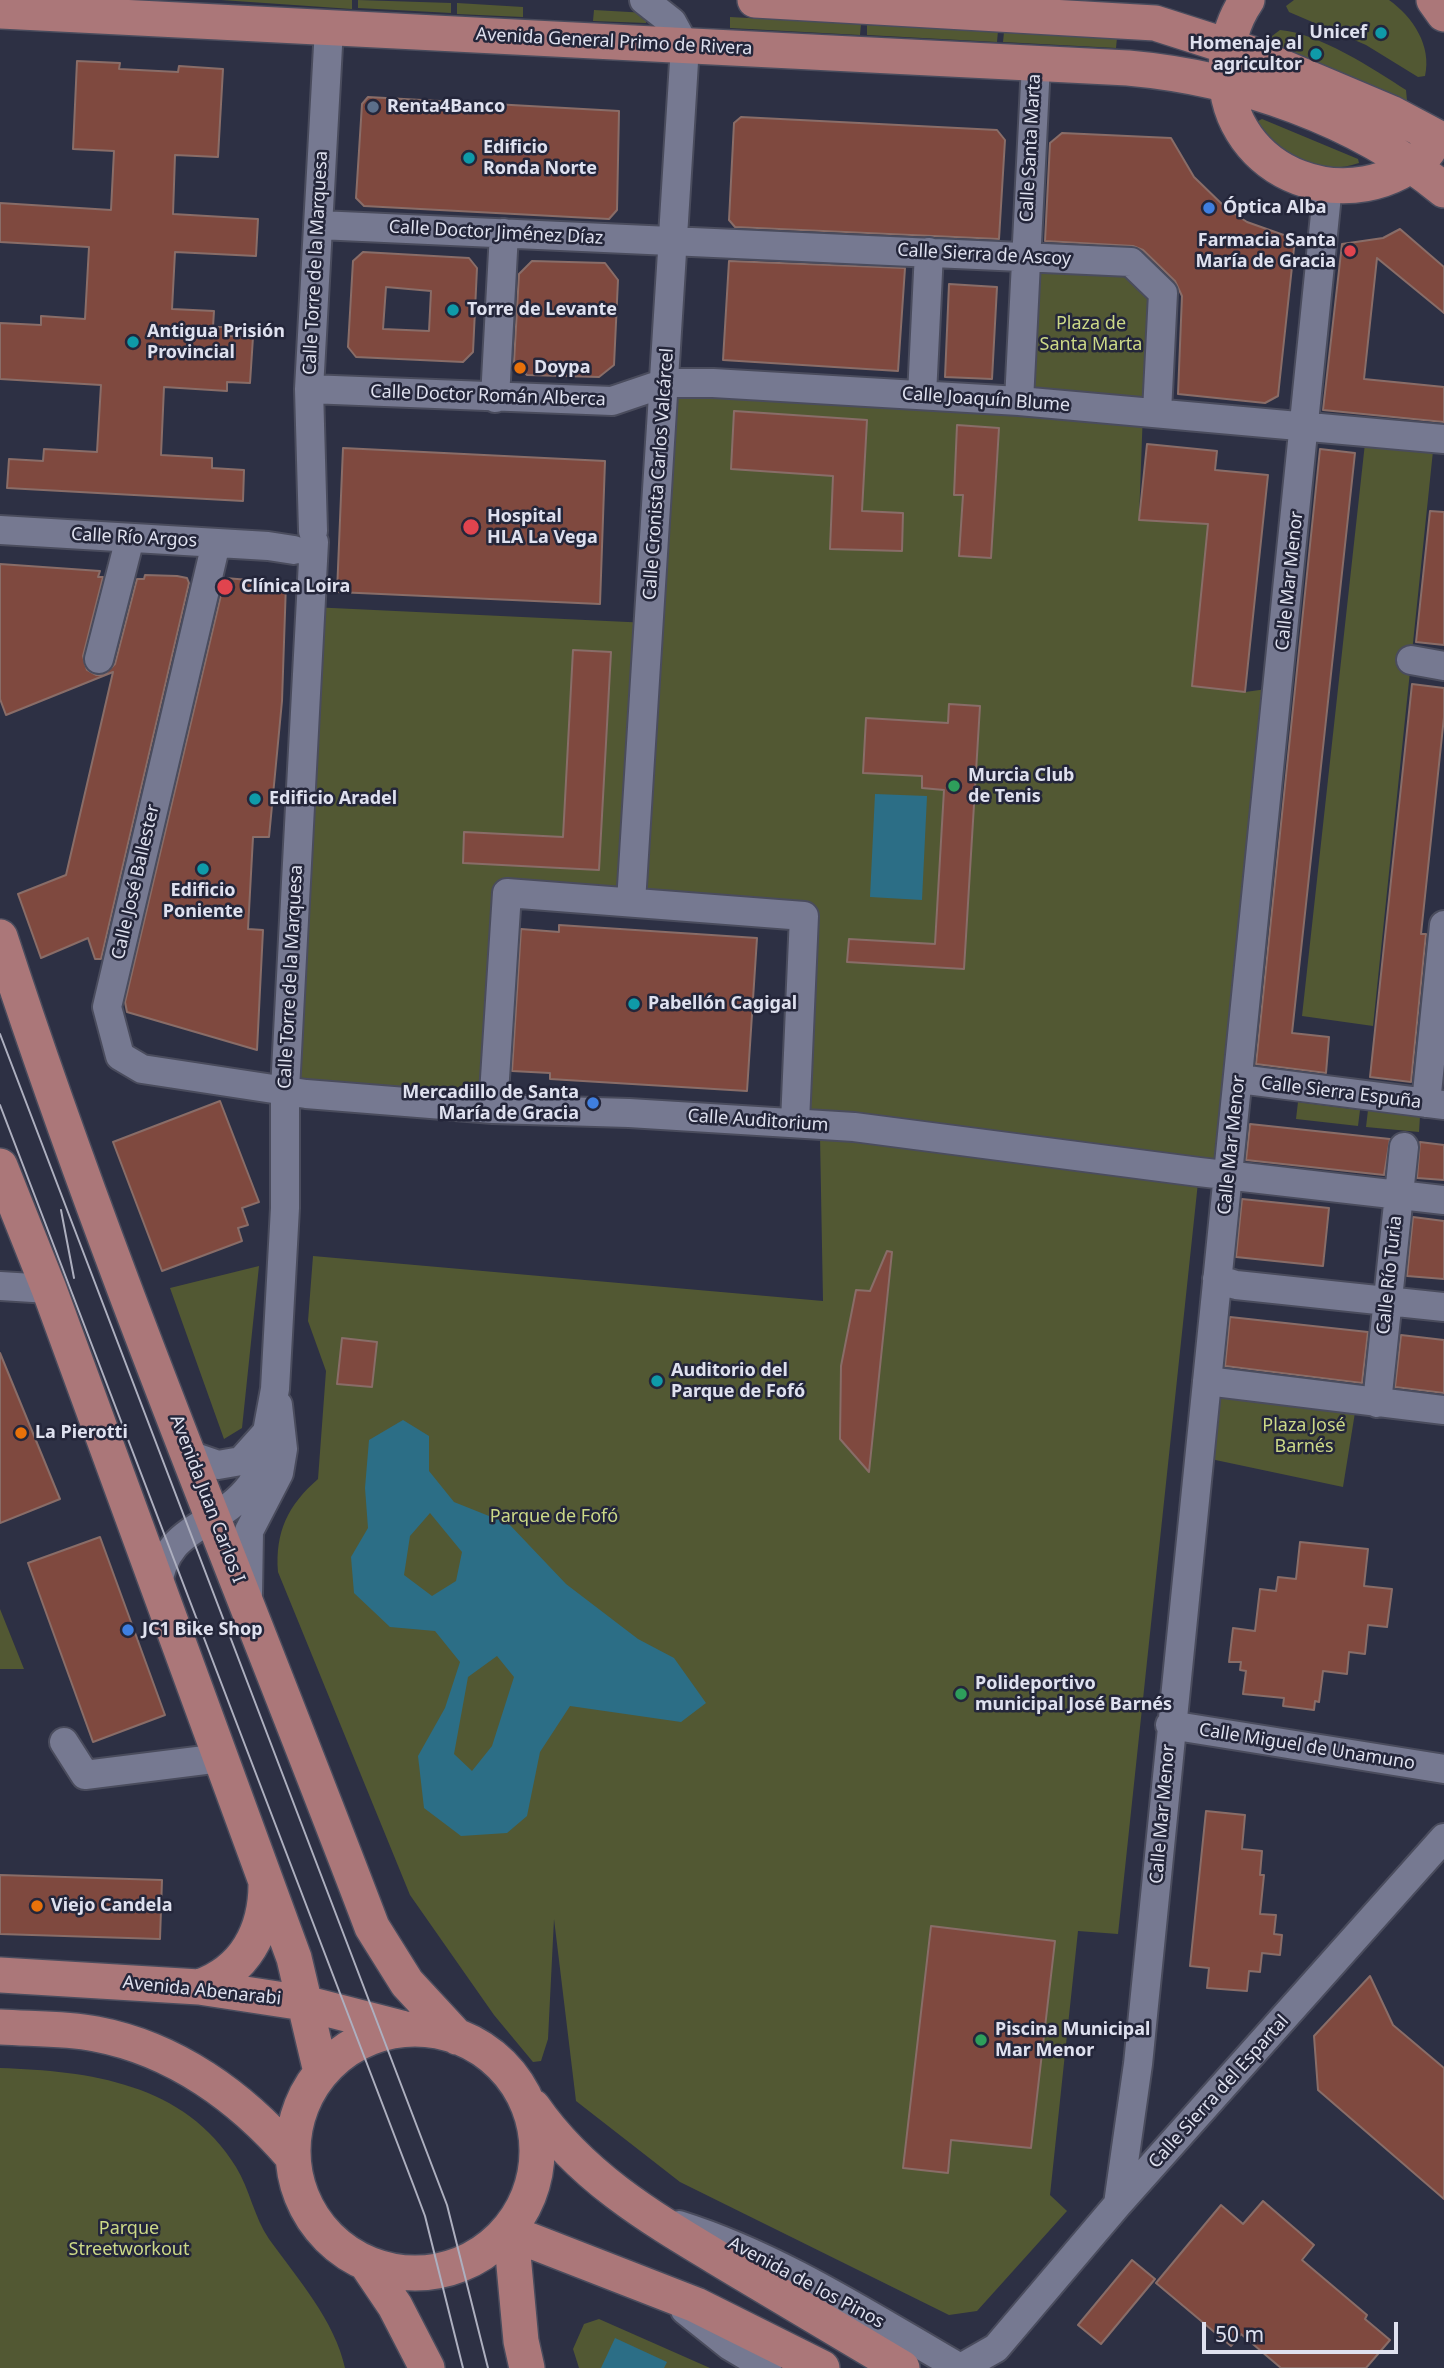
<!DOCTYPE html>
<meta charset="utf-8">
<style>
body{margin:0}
#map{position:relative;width:1444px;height:2368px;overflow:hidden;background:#2d3044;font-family:"Noto Sans",sans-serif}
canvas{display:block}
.scale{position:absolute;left:1202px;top:2322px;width:196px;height:32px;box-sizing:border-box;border:4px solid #dfe1ef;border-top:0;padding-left:9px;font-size:21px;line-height:24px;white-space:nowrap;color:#dfe1ef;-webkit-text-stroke:5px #24263a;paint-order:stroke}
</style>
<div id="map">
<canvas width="1444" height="2368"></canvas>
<div class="scale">50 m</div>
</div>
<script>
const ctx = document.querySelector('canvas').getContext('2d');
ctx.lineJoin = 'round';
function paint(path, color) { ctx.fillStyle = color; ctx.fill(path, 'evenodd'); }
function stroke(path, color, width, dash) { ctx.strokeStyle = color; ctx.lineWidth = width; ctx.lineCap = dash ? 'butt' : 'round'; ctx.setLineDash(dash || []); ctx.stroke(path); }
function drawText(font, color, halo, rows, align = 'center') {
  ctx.font = font + ' "Noto Sans",sans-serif'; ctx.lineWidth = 5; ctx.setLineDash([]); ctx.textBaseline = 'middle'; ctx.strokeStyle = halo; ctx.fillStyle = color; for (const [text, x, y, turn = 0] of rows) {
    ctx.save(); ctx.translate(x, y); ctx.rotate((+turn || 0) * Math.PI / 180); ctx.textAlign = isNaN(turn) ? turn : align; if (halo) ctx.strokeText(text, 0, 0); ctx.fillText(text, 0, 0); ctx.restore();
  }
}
paint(new Path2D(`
 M 221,0 L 352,0 L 352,9 Z
 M 358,0 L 451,3 L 451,13 L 358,8 Z
 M 1294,0 L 1389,0 C 1413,17 1432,46 1425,76 L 1418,77 L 1366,45 L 1289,12 L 1286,6 Z
 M 457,3 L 523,7 L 523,17 L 457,14 Z
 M 594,10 L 647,13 L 646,23 L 593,21 Z
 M 730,17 L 861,24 L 860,35 L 730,28 Z
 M 867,25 L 998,31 L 997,42 L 867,35 Z
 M 1280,30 C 1318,33 1374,69 1406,90 L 1407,101 L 1272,47 L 1272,36 Z
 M 1004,32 L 1117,38 L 1116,48 L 1003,42 Z
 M 1262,119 L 1358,159 L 1359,163 C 1314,178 1283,154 1256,122 Z
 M 1024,257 L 1131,262 L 1163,293 L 1143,411 L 1139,519 L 1208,524 L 1192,685 L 1245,692 L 1267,689 L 1229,1175 L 1199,1173 L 1118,1934 L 1078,1931 L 1050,2195 L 1067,2211 L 977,2311 L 949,2315 L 680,2182 L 576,2101 L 554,1919 L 548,2039 L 541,2061 L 533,2062 L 494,2015 L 410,1895 L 278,1572 C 275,1532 288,1505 318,1479 L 326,1371 L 308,1321 L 313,1256 L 823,1301 L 820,1137 L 836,1140 L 806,1123 L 804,917 L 507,893 L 493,1109 L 299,1092 L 301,1073 L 287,1053 L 311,607 L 649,623 L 665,383 L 1019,401 Z
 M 1365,443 L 1433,451 L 1373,1026 L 1302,1016 Z
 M 1298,1102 L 1360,1110 L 1358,1126 L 1296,1119 Z
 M 1368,1110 L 1420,1116 L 1419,1132 L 1366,1127 Z
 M 259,1266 L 242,1428 L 224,1439 L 170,1288 Z
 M 1215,1382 L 1357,1400 L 1343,1487 L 1206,1458 Z
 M 0,1609 L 24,1669 L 0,1669 Z
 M 0,2068 C 89,2071 185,2083 236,2167 C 250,2190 254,2217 269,2239 C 297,2278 335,2321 345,2368 L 0,2368 Z
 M 599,2319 L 710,2368 L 579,2368 L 573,2349 L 584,2324 Z`), '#525833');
paint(new Path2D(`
 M 875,794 L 927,796 L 922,900 L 870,897 Z
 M 403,1420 L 429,1436 L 429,1471 L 454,1502 L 509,1524 L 566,1584 L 638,1639 L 674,1658 L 706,1703 L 681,1722 L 570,1706 L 540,1752 L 527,1816 L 507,1833 L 461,1836 L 424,1808 L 418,1756 L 445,1708 L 460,1662 L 435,1631 L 390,1627 L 354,1593 L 351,1557 L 368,1528 L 365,1488 L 369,1440 ZM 430,1513 L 462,1552 L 456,1581 L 432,1596 L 404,1575 L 410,1536 ZM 497,1656 L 514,1677 L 492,1746 L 472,1771 L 454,1754 L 468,1677 Z
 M 615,2338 L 667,2362 L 664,2368 L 601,2368 Z`), '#2c6e86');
const building = new Path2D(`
 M 77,61 L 120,63 L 119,69 L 178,72 L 179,66 L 223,69 L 218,157 L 175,155 L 173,214 L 258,219 L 256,256 L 175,252 L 172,309 L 214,311 L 213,327 L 230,327 L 229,336 L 253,337 L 250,383 L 227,382 L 227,391 L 164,387 L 161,455 L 212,458 L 212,468 L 244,470 L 243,501 L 7,488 L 9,459 L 43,461 L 44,449 L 97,452 L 101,385 L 0,379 L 0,323 L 41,325 L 41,316 L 85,319 L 89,247 L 0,242 L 0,203 L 111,210 L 114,151 L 73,149 Z
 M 368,97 L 619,111 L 617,210 L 609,219 L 364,206 L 356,198 L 362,104 Z
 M 741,117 L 997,130 L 1005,140 L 999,239 L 735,227 L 729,220 L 734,123 Z
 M 1062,133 L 1171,138 L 1194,177 L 1226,208 L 1247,222 L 1295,239 L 1278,396 L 1265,403 L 1178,394 L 1182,296 L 1175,281 L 1143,250 L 1133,246 L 1045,241 L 1050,143 Z
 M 1400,229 L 1444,267 L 1444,313 L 1377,258 L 1364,379 L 1444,387 L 1444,422 L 1323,410 L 1342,244 L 1383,238 Z
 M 363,252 L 469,258 L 477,268 L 473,352 L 463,362 L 356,357 L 348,347 L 353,261 ZM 386,287 L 431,291 L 429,331 L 383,329 Z
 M 532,261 L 605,263 L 618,280 L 614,365 L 599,377 L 527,375 L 514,362 L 519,274 Z
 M 729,261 L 905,268 L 898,371 L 723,360 Z
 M 949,284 L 997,287 L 992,379 L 945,377 Z
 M 734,411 L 867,420 L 862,511 L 903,513 L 902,551 L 830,549 L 833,476 L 731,469 Z
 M 957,425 L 999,428 L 991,558 L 959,556 L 963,495 L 954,495 Z
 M 1147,444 L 1217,451 L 1215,470 L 1268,475 L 1245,692 L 1192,686 L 1208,524 L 1139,520 Z
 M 343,448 L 605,461 L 600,604 L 337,592 Z
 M 1320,449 L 1355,453 L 1292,1033 L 1329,1037 L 1326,1073 L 1256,1064 Z
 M 1430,511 L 1444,512 L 1444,645 L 1416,642 Z
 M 0,564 L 100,571 L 98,577 L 103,577 L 83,656 L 87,670 L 96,675 L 104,675 L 115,664 L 137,579 L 144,579 L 145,575 L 177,576 L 187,578 L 189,583 L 101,959 L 95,959 L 88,938 L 41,958 L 18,894 L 66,875 L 113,672 L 6,715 L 0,699 Z
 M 225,578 L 286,583 L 282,701 L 269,837 L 253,837 L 248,929 L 263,930 L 257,1050 L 127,1012 L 125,1002 Z
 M 573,650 L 611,652 L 599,870 L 463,863 L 464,832 L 563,837 Z
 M 1412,684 L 1444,688 L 1444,717 L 1421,934 L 1426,934 L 1411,1082 L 1370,1077 Z
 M 949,704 L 980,706 L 964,969 L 847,962 L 849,939 L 935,944 L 944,790 L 922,788 L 922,776 L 863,773 L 866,718 L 948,723 Z
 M 559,925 L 757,938 L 747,1091 L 550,1079 L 550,1073 L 512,1071 L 521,929 L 559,932 Z
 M 220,1101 L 259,1202 L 242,1208 L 248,1225 L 238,1228 L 242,1241 L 162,1271 L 113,1142 Z
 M 1250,1124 L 1390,1139 L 1384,1175 L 1246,1160 Z
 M 1420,1142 L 1444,1145 L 1444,1180 L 1417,1178 Z
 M 1242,1199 L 1329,1208 L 1323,1266 L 1236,1257 Z
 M 1413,1217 L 1444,1221 L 1444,1279 L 1407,1276 Z
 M 887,1251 L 892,1252 L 869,1472 L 840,1439 L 841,1366 L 856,1290 L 870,1291 Z
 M 1230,1317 L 1368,1332 L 1362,1383 L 1225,1366 Z
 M 1401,1335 L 1444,1340 L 1444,1393 L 1395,1387 Z
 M 342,1338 L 377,1342 L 372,1387 L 337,1384 Z
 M 0,1353 L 60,1499 L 0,1523 Z
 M 100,1537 L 165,1715 L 93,1742 L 28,1563 Z
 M 1300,1542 L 1368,1549 L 1364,1586 L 1392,1589 L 1387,1627 L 1368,1625 L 1365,1654 L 1349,1652 L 1347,1674 L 1323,1671 L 1319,1702 L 1315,1701 L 1314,1710 L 1283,1706 L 1284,1698 L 1243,1694 L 1246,1671 L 1240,1670 L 1241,1662 L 1229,1662 L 1233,1628 L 1255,1631 L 1260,1589 L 1276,1591 L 1278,1577 L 1296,1579 Z
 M 1206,1811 L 1245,1815 L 1242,1849 L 1262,1851 L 1260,1875 L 1264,1875 L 1260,1914 L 1276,1915 L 1274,1934 L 1282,1935 L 1280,1955 L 1262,1953 L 1260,1972 L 1249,1971 L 1247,1991 L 1207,1988 L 1209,1968 L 1190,1966 Z
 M 0,1875 L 162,1880 L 160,1939 L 0,1934 Z
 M 931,1926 L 1055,1941 L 1031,2148 L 951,2140 L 948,2173 L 903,2168 Z
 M 1370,1976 L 1393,2025 L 1444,2068 L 1444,2199 L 1318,2090 L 1314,2036 Z
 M 1263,2201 L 1314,2245 L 1302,2260 L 1367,2315 L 1365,2319 L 1390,2340 L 1366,2368 L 1281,2368 L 1241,2334 L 1231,2346 L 1156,2283 L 1221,2205 L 1243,2224 Z
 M 1132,2260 L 1155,2279 L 1101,2344 L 1078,2325 Z`);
paint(building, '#7f493f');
stroke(building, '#896d68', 2);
const minor = new Path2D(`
 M 319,225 L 1131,262 L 1163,293 L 1157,412
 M 309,389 L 612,401 L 665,383 L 713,383 L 1019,401 L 1444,439
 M 922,395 L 929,252
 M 495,398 L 504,233
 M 1019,401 L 1036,64
 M 0,530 L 268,546 L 294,550
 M 313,531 L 309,389 L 329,28
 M 216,543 L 107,1007 L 120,1056 L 142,1069 L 306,1094 L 493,1109 L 629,1113 L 854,1127 L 1199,1172 L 1444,1200
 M 99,659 L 130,538
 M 1411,660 L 1444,666
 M 631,902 L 685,46 L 672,22 L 644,0
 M 1239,1079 L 1444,1105
 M 1426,1103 L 1444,925
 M 493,1109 L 507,893 L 804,916 L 795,1122
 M 1217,1279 L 1236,1285 L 1444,1307
 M 0,1286 L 49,1289
 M 1207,1381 L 1444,1410
 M 1377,1403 L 1404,1147
 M 189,1455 L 218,1465 L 241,1461 L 267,1432 L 275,1389 L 285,1208 L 285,1090 L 314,542
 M 157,1591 C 163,1523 218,1530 251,1485 C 260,1472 262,1454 265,1438
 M 248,1594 L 249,1531 L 279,1473 L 283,1449 L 278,1405
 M 1170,1725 L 1444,1769
 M 64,1742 L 85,1775 L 221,1758
 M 1118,2204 L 1138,2064 L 1328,185
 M 679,2225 C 778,2256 870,2316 960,2368
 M 685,2310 L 730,2346 L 767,2368
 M 961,2368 L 996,2348 L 1118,2204 L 1444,1838`);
const major = new Path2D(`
 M 755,0 L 1155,23 L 1249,53 L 1391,113 L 1444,141
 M 1247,0 C 1232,22 1227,44 1226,70 C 1225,177 1355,223 1428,151
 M 1434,0 L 1444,14
 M 0,11 L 1128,68 C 1240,78 1357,118 1444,190
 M 0,937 C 109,1272 247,1598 372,1927 L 407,1983 L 457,2037
 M 0,1166 L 49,1289 L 294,1958 L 321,2072
 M 0,1975 L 199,1987 L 304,2003 L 401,2028
 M 199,1987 C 245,1971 266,1931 266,1884
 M 0,2027 C 32,2029 65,2028 96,2034 C 175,2049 241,2097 292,2156
 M293 2151a122 122 0 1 1 244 0a122 122 0 1 1-244 0Z
 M 533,2107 C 585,2182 660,2223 736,2269 C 792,2302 847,2335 902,2368
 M 511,2233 L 696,2305 L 822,2368
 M 511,2233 L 521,2341 L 527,2368
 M 366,2263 L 395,2306 L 427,2368`);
stroke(minor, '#4a4c5d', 32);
stroke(major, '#4a4c5d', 38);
stroke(minor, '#767991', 28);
stroke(major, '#ab7779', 35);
stroke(new Path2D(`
 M 0,1034 L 447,2205 L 488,2368
 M 0,1105 L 413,2184 L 425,2216 L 463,2368
 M 61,1210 L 74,1278`), '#adafbf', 2);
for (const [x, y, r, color] of [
 [1381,33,7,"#0f9aa8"],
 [1316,54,7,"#0f9aa8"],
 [373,107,7,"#5c6f8a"],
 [469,158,7,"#0f9aa8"],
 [1209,208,7,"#3f7fe0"],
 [1350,251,7,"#e0444e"],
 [453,310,7,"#0f9aa8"],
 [133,342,7,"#0f9aa8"],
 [520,368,7,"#e8710a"],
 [471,527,9,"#e0444e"],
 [225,587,9,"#e0444e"],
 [954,786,7,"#2e9e5b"],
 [255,799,7,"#0f9aa8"],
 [203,869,7,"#0f9aa8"],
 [634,1004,7,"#0f9aa8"],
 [593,1103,7,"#3f7fe0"],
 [657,1381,7,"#0f9aa8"],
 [21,1433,7,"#e8710a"],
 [128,1630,7,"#3f7fe0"],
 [961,1694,7,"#2e9e5b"],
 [37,1906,7,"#e8710a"],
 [981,2040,7,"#2e9e5b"]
]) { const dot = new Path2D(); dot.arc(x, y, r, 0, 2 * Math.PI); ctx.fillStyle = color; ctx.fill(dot); stroke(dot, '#24263a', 2.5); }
drawText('bold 18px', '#dfe1ef', '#24263a', [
 ["Unicef",1367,33,"right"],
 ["Homenaje al",1302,44,"right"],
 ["agricultor",1302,65,"right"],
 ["Renta4Banco",387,107],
 ["Edificio",483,148],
 ["Ronda Norte",483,169],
 ["Óptica Alba",1223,208],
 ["Farmacia Santa",1336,241,"right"],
 ["María de Gracia",1336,262,"right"],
 ["Torre de Levante",467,310],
 ["Antigua Prisión",147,332],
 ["Provincial",147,353],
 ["Doypa",534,368],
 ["Hospital",487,517],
 ["HLA La Vega",487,538],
 ["Clínica Loira",241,587],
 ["Murcia Club",968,776],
 ["de Tenis",968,797],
 ["Edificio Aradel",269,799],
 ["Edificio",203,891,"center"],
 ["Poniente",203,912,"center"],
 ["Pabellón Cagigal",648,1004],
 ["Mercadillo de Santa",579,1093,"right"],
 ["María de Gracia",579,1114,"right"],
 ["Auditorio del",671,1371],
 ["Parque de Fofó",671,1392],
 ["La Pierotti",35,1433],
 ["JC1 Bike Shop",142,1630],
 ["Polideportivo",975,1684],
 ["municipal José Barnés",975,1705],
 ["Viejo Candela",51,1906],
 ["Piscina Municipal",995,2030],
 ["Mar Menor",995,2051]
], 'left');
drawText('18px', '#dfe1ef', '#24263a', [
 ["Avenida General Primo de Rivera",614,42,3],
 ["Calle Santa Marta",1031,148,-87],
 ["Calle Doctor Jiménez Díaz",496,233,3],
 ["Calle Sierra de Ascoy",984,255,3],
 ["Calle Torre de la Marquesa",316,263,-87],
 ["Calle Doctor Román Alberca",488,396,2],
 ["Calle Joaquín Blume",986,400,4],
 ["Calle Cronista Carlos Valcárcel",659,474,-86],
 ["Calle Río Argos",134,538,3],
 ["Calle Mar Menor",1290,581,-84],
 ["Calle José Ballester",136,882,-77],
 ["Calle Torre de la Marquesa",291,977,-87],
 ["Calle Sierra Espuña",1341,1093,7],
 ["Calle Auditorium",758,1121,4],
 ["Calle Mar Menor",1232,1145,-84],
 ["Calle Río Turia",1390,1275,-84],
 ["Avenida Juan Carlos I",207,1499,69],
 ["Calle Miguel de Unamuno",1307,1747,9],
 ["Calle Mar Menor",1163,1814,-85],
 ["Avenida Abenarabi",202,1991,6],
 ["Calle Sierra del Espartal",1219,2092,-48],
 ["Avenida de los Pinos",806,2283,28]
]);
drawText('18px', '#ccd987', '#24263a', [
 ["Plaza de",1091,324],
 ["Santa Marta",1091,345],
 ["Plaza José",1304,1426],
 ["Barnés",1304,1447],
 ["Parque de Fofó",554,1517],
 ["Parque",129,2229],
 ["Streetworkout",129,2250]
]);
</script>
